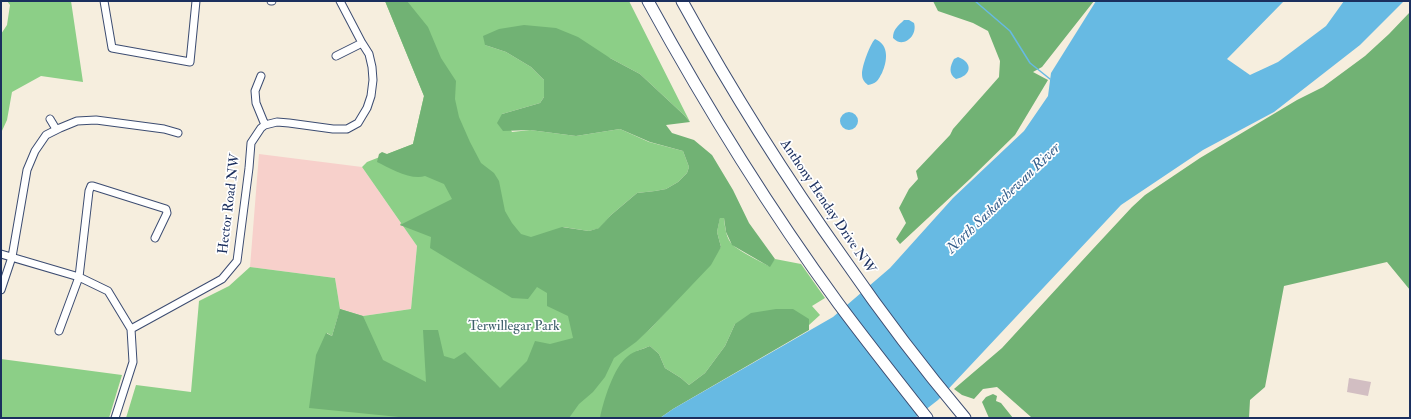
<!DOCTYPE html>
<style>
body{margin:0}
#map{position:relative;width:1411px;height:419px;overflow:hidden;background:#f6eede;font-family:"IM FELL Double Pica",serif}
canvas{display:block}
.frame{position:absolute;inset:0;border:2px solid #1b2f5e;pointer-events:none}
</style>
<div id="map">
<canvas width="1411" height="419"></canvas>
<div class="frame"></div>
</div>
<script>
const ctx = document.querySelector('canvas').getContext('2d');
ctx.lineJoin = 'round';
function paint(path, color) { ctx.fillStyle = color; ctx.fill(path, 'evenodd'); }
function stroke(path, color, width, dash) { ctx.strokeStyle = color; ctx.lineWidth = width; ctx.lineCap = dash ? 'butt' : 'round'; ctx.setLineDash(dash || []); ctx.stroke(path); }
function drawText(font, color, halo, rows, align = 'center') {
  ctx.font = font + ' "IM FELL Double Pica",serif'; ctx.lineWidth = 3.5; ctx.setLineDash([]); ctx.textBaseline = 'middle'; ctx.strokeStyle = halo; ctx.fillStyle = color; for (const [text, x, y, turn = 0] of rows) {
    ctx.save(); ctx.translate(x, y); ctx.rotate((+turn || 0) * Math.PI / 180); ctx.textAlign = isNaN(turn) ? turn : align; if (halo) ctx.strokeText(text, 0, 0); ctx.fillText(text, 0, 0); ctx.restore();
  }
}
paint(new Path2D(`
 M 259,154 L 362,167 L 417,246 L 411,309 L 363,316 L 340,309 L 335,278 L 250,267 Z`), '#f7d0cb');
paint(new Path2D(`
 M 1349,378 L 1371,382 L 1368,396 L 1347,392 Z`), '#d2bec2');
paint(new Path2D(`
 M 7,1 L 71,1 L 83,82 L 41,76 L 12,92 L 7,120 L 1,133 L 1,34 L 7,25 L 10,5 Z
 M 385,1 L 629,1 L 690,122 L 684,115 L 640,74 L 610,58 L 485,45 L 506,52 L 531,67 L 544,80 L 544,97 L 540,103 L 502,114 L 512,132 L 530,130 L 576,136 L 620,129 L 649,142 L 683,151 L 689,167 L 687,173 L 678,182 L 666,189 L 655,191 L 637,193 L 611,215 L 600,228 L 589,231 L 563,227 L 632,344 L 651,328 L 671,306 L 721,247 L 717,232 L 720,217 L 724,218 C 725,227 726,239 733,245 C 739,251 761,262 769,266 L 775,259 L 801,264 L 825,298 L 812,306 L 820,315 L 809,325 L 809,319 L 735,324 L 725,346 L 705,373 L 689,385 L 681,378 L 665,368 L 659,354 L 650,346 L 637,351 L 660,418 L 126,418 L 136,385 L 191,392 L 199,301 L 229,286 L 250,267 L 335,278 L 340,309 L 363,316 L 411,309 L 417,246 L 403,226 L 400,225 L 401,223 L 362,167 L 367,162 L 413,144 L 424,96 ZM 339,313 L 329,410 L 327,333 L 332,336 Z
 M 1,359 L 122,375 L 109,418 L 1,418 Z`), '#8ccf87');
paint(new Path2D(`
 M 385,1 L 407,1 L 428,27 L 441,58 L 456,81 L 455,99 L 459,117 L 470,142 L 481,163 L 494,173 L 499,181 L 505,211 L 512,223 L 521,234 L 531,237 L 562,227 L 589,231 L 599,228 L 611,215 L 637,193 L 655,191 L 666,189 L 678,182 L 687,173 L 689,167 L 683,151 L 650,142 L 620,129 L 576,136 L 530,130 L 503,131 L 497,123 L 502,114 L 540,103 L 544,97 L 544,80 L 531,67 L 506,52 L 485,45 L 483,36 L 499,29 L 524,25 L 556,28 L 578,37 L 610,58 L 640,74 L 684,115 L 690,122 L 666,125 L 672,133 L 694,140 L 712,155 L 733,190 L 749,223 L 775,259 L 770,267 L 732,245 L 726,232 L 724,218 L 720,218 L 717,232 L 721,247 L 711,265 L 651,328 L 636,342 L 614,358 L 605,377 L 593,392 L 579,404 L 569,418 L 409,418 L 309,408 L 316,355 L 326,333 L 332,336 L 340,309 L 363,316 L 383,360 L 426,382 L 423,330 L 438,330 L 444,356 L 454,359 L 465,352 L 500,388 L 527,361 L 535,341 L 550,344 L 573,338 L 568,316 L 547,306 L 547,293 L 537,287 L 528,299 L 512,298 L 430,248 L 431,237 L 400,225 L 452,199 L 444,184 L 425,176 C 412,181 389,168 377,162 L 379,154 L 382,152 L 387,154 L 413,144 L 424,96 Z
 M 933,1 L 1094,1 L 1042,67 L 1033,72 L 1048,80 L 1015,135 L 970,179 L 900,244 L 896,239 L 906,223 L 899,208 L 909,189 L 918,179 L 916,171 L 950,135 L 953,129 L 999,77 L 1000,61 L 988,31 L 973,23 L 938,11 Z
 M 1410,12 L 1410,290 L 1387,262 L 1284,286 L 1265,387 L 1250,400 L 1249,418 L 1031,417 L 997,387 L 983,389 L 974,399 L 962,395 L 954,389 L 1002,348 L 1092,250 L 1132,207 L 1145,195 L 1200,158 L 1297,100 L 1323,87 L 1365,56 L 1389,34 Z
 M 776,309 L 793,309 L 809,319 L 809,330 L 673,409 L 660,418 L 600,418 C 603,402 614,366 628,356 C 634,351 643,349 650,346 L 659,354 L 665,368 L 681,378 L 689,385 L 705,373 L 725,346 L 735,324 L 751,313 Z
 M 993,394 L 997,396 L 996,401 L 1001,403 L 1013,418 L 989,418 L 982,402 L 986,397 Z`), '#71b274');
paint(new Path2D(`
 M 1096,1 L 1284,1 L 1227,59 L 1250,75 L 1278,62 L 1326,26 L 1344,1 L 1404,1 L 1360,45 L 1274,112 L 1203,150 L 1121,205 L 938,400 L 915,418 L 660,418 L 673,409 L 833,317 L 890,268 L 953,198 L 1024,131 L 1048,96 L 1051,73 Z
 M 904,20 L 909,20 L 914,23 C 918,36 903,49 893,38 C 893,29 898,26 904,20 Z
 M 875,39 C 890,45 887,62 882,73 C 880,76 879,79 877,81 C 874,84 871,84 868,85 C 864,82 862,79 862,74 C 862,66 870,44 875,39 Z
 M 958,57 C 974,63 971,76 956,79 C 948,74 950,66 954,59 Z
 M840 121a9 9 0 1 1 18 0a9 9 0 1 1-18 0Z`), '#67bae3');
stroke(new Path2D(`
 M 975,1 L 1010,31 L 1030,63 L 1050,79`), '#67bae3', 1.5);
const minor = new Path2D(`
 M 104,1 L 112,48 L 190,62 L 196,1
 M 271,1 L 272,1
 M 336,56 L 362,43
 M 261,76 L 255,91 L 256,103 L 265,125
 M 50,119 L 56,129
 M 1,254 L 79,277 L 108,291 L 131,329 L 133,362 L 115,418
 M 1,290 L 12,257 L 27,170 L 35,151 L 46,135 L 60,128 L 77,121 L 96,120 L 164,129 L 178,133
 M 131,329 L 222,279 L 237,261 L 249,168 L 251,143 L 261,128 L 265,125 L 277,122 L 289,123 L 333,129 L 347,129 L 358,123 L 367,108 L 371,96 L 373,80 L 372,67 L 369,54 L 362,43 L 340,1
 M 59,331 L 79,277 L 89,191 L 91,186 L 93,186 L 166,209 L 167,213 L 155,238`);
const highway = new Path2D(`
 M 648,1 C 705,105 768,207 838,303 C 867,342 897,380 927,418
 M 682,1 C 731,90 785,176 844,259 C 882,314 922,367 965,418`);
stroke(minor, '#3c4c71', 9);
stroke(highway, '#3c4c71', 13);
stroke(minor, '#fff', 7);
stroke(highway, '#fff', 11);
drawText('14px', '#1b2f5e', '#fff', [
 ["Hector Road NW",230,204,-83],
 ["Anthony Henday Drive NW",827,207,56]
]);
drawText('14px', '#3d5f6a', '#fff', [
 ["Terwillegar Park",514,327]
]);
drawText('italic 15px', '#36608d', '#fff', [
 ["North Saskatchewan River",1004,199,-44]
]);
</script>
